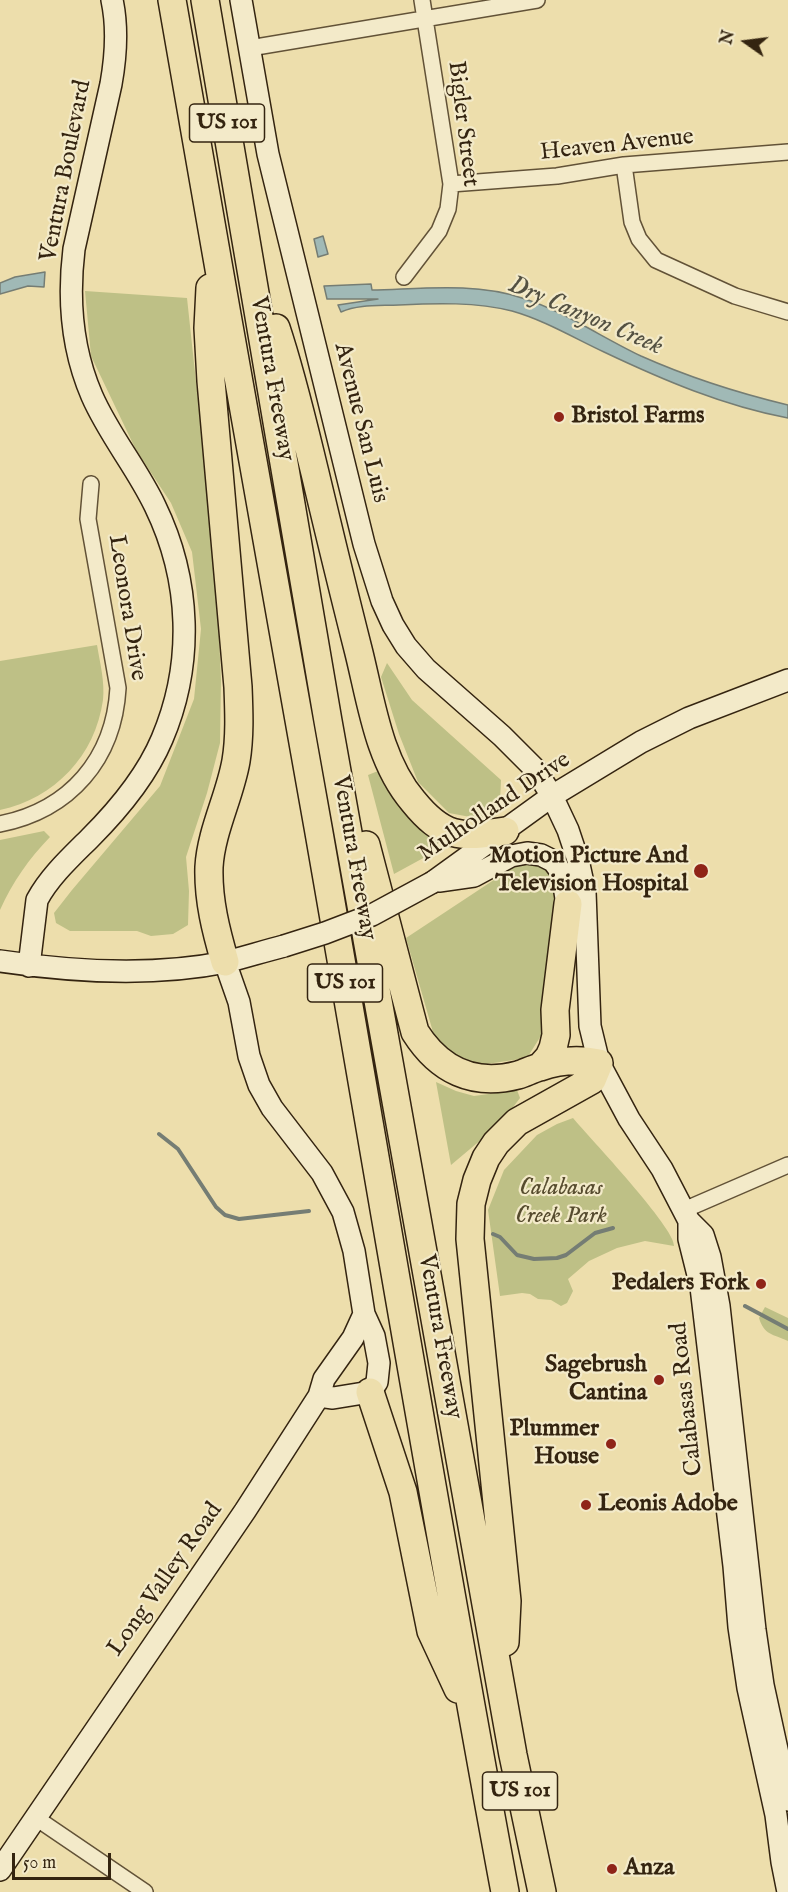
<!DOCTYPE html>
<style>
body{margin:0}
#map{position:relative;width:788px;height:1892px;overflow:hidden;background:#eddeac;font-family:"IM FELL English",serif}
canvas{display:block}
.north{position:absolute;left:716px;top:12px;width:60px;height:60px;-webkit-text-stroke:4px #f3eac9;paint-order:stroke;rotate:284deg;font-size:16px;font-weight:700;line-height:24px;text-align:center;color:#342410}
.north::after{content:'';display:block;margin:auto;width:21px;height:27px;background:#342410;clip-path:polygon(50% 0,100% 100%,50% 72%,0 100%)}
.scale{position:absolute;left:12px;top:1853px;width:99px;height:27px;box-sizing:border-box;border:3px solid #342410;border-top:0;padding-left:8px;font-size:18px;line-height:21px;white-space:nowrap;color:#342410;-webkit-text-stroke:4px #f3eac9;paint-order:stroke}
</style>
<div id="map">
<canvas width="788" height="1892"></canvas>
<div class="north">N</div>
<div class="scale">50 m</div>
</div>
<script>
const ctx = document.querySelector('canvas').getContext('2d');
ctx.lineJoin = 'round';
function paint(path, color) { ctx.fillStyle = color; ctx.fill(path, 'evenodd'); }
function stroke(path, color, width, dash) { ctx.strokeStyle = color; ctx.lineWidth = width; ctx.lineCap = dash ? 'butt' : 'round'; ctx.setLineDash(dash || []); ctx.stroke(path); }
function drawText(font, color, halo, rows, align = 'center') {
  ctx.font = font + ' "IM FELL English",serif'; ctx.lineWidth = 4.5; ctx.setLineDash([]); ctx.textBaseline = 'middle'; ctx.strokeStyle = halo; ctx.fillStyle = color; for (const [text, x, y, turn = 0] of rows) {
    ctx.save(); ctx.translate(x, y); ctx.rotate((+turn || 0) * Math.PI / 180); ctx.textAlign = isNaN(turn) ? turn : align; if (halo) ctx.strokeText(text, 0, 0); ctx.fillText(text, 0, 0); ctx.restore();
  }
}
paint(new Path2D(`
 M 85,291 L 187,298 L 216,568 L 221,680 L 220,743 L 207,793 L 186,857 L 189,891 L 188,925 L 173,934 L 151,936 L 137,931 L 70,931 L 56,923 L 54,913 L 72,890 L 160,786 L 194,699 L 201,629 L 192,552 L 171,503 L 136,450 L 91,356 Z
 M 97,645 C 100,663 105,682 103,700 C 95,756 55,798 0,810 L 0,661 Z
 M 387,663 L 412,700 L 501,780 L 500,802 L 481,819 L 449,813 L 418,782 L 399,734 L 381,677 Z
 M 383,769 L 405,806 L 438,841 L 438,850 L 394,874 L 368,775 Z
 M 44,831 L 50,837 C 29,859 13,881 0,910 L 0,840 Z
 M 535,860 L 559,883 L 544,1031 L 527,1058 L 473,1066 L 437,1046 L 406,938 L 515,866 Z
 M 436,1082 L 456,1091 L 474,1096 L 517,1090 L 520,1098 L 501,1123 L 451,1165 Z
 M 573,1118 C 589,1137 676,1229 674,1246 L 645,1241 L 617,1248 L 589,1261 L 568,1279 L 573,1291 L 567,1303 L 561,1306 L 551,1300 L 538,1299 L 530,1294 L 522,1293 L 500,1296 L 488,1210 L 504,1170 L 537,1135 L 557,1124 Z
 M 765,1307 L 788,1318 L 788,1341 C 773,1334 764,1335 759,1318 Z`), '#bec086');
const water = new Path2D(`
 M 323,236 L 328,254 L 318,257 L 314,239 Z
 M 45,272 L 44,287 L 28,286 L 0,294 L 0,283 L 15,277 Z
 M 371,284 L 372,290 C 420,289 475,282 522,298 C 564,311 601,337 641,356 C 688,377 738,393 788,405 L 788,418 C 724,406 663,380 604,352 C 574,338 544,320 512,311 C 476,302 436,303 399,305 C 379,306 359,304 341,312 L 338,305 L 378,299 L 327,299 L 324,286 Z`);
paint(water, '#a0b9b6');
stroke(water, '#757d74', 1.5);
stroke(new Path2D(`
 M 159,1134 L 178,1149 L 216,1207 L 225,1215 L 239,1219 L 309,1211
 M 493,1234 L 500,1237 L 517,1255 L 534,1259 L 557,1258 L 566,1255 L 595,1233 L 613,1228
 M 745,1306 L 788,1329`), '#757d74', 4);
const street = new Path2D(`
 M 250,48 L 537,0
 M 624,165 L 632,222 L 639,239 L 656,260 L 735,296 L 788,312
 M 451,184 L 557,176 L 624,165 L 788,152
 M 404,277 L 439,231 L 448,209 L 451,184 L 422,0
 M 0,824 C 70,810 114,759 118,688 L 88,519 L 91,484
 M 684,1210 L 788,1165
 M 36,1818 L 145,1892`);
const secondary = new Path2D(`
 M 241,0 L 268,154 L 364,544 L 382,601 L 393,625 L 406,646 L 426,669 L 502,736 L 535,769 L 552,796 L 568,830 L 578,860 L 585,892 L 590,1026 L 599,1063 L 629,1119 L 662,1169 L 689,1221 L 703,1235 L 710,1257 L 719,1306 L 755,1630 L 763,1685 L 788,1800
 M 439,881 L 474,876 L 511,856 L 527,853 L 541,855 L 553,861 L 562,873 L 569,918
 M 433,882 L 552,796 L 641,742 L 689,718 L 788,680
 M 0,961 C 74,972 152,977 226,962 C 245,957 265,951 284,946
 M 225,962 L 239,1002 L 249,1056 L 259,1085 L 272,1108 L 322,1173 L 343,1212 L 354,1251 L 364,1314 L 374,1336 L 379,1363 L 377,1382 L 370,1392
 M 29,966 L 37,900 C 50,876 71,857 90,838 C 119,809 146,777 162,739 C 194,664 191,580 155,506 C 137,468 109,435 92,396 C 72,350 68,298 74,249 L 111,84 C 116,56 118,28 112,0
 M 689,1221 L 689,1239 L 701,1287 L 734,1566 L 739,1627 L 748,1688 L 776,1815 L 782,1862 L 788,1892
 M 319,1396 L 333,1398 L 370,1392
 M 0,1870 L 245,1511 L 319,1396 L 324,1379 L 353,1338 L 364,1314`);
const highway = new Path2D(`
 M 172,0 C 219,276 270,551 318,827 C 380,1182 439,1538 505,1892
 M 205,0 L 328,721 L 513,1755 L 542,1892
 M 210,288 L 208,328 L 211,381 L 238,687 C 239,712 240,737 236,761 C 230,796 211,831 209,867 C 208,900 216,931 225,962
 M 276,328 C 292,376 303,424 315,473 C 329,532 343,590 358,649 C 371,700 378,760 413,801 C 443,838 460,838 505,831
 M 366,845 L 415,1032 C 439,1070 473,1087 518,1075 C 525,1073 532,1069 540,1067 C 560,1060 578,1059 599,1063 L 592,1080 L 517,1122 L 496,1143 L 486,1158 L 477,1180 L 471,1204 L 470,1239 L 507,1601 L 505,1642
 M 540,1067 L 549,1057 L 553,1048 L 556,1035 L 555,1010 L 568,904
 M 370,1392 L 403,1492 L 431,1631 L 458,1689`);
stroke(street, '#625237', 18);
stroke(secondary, '#342410', 24);
stroke(highway, '#342410', 30);
stroke(street, '#f3eac9', 15);
stroke(secondary, '#f3eac9', 21);
stroke(highway, '#eddeac', 27);
const secondaryBridge = new Path2D(`
 M 284,946 L 325,933 L 372,915 L 433,882`);
stroke(secondaryBridge, '#342410', 24, []);
stroke(secondaryBridge, '#f3eac9', 21);
for (const [x, y, r, color] of [
 [559,417,6,"#8f2418"],
 [701,871,8,"#8f2418"],
 [761,1284,6,"#8f2418"],
 [659,1380,6,"#8f2418"],
 [611,1444,6,"#8f2418"],
 [586,1505,6,"#8f2418"],
 [612,1869,6,"#8f2418"]
]) { const dot = new Path2D(); dot.arc(x, y, r, 0, 2 * Math.PI); ctx.fillStyle = color; ctx.fill(dot); stroke(dot, '#f3eac9', 2); }
for (const [x, y, w] of [
 [227,123,75],
 [345,983,75],
 [520,1791,75]
]) { const box = new Path2D(); box.roundRect(x - w / 2, y - 19, w, 38, 4.5); ctx.fillStyle = '#f3eac9'; ctx.fill(box); stroke(box, '#342410', 1.5); }
drawText('bold 22px', '#342410', null, [
 ["US 101",227,123],
 ["US 101",345,983],
 ["US 101",520,1791]
]);
drawText('24px', '#342410', '#f3eac9', [
 ["Bigler Street",462,124,83],
 ["Heaven Avenue",617,146,-6],
 ["Ventura Boulevard",67,171,-79],
 ["Ventura Freeway",271,379,80],
 ["Avenue San Luis",360,423,76],
 ["Leonora Drive",126,608,81],
 ["Mulholland Drive",495,808,-34],
 ["Ventura Freeway",353,858,80],
 ["Ventura Freeway",439,1337,80],
 ["Calabasas Road",688,1399,-96],
 ["Long Valley Road",166,1580,-55]
]);
drawText('bold 24px', '#342410', '#f3eac9', [
 ["Bristol Farms",571,417,"left"],
 ["Motion Picture And",688,857],
 ["Television Hospital",688,885],
 ["Pedalers Fork",749,1284],
 ["Sagebrush",647,1366],
 ["Cantina",647,1394],
 ["Plummer",599,1430],
 ["House",599,1458],
 ["Leonis Adobe",598,1505,"left"],
 ["Anza",624,1869,"left"]
], 'right');
drawText('italic 24px', '#564b2e', '#f3eac9', [
 ["Calabasas",561,1189],
 ["Creek Park",561,1217]
]);
drawText('italic 26px', '#545142', '#f3eac9', [
 ["Dry Canyon Creek",585,317,23]
]);
</script>
